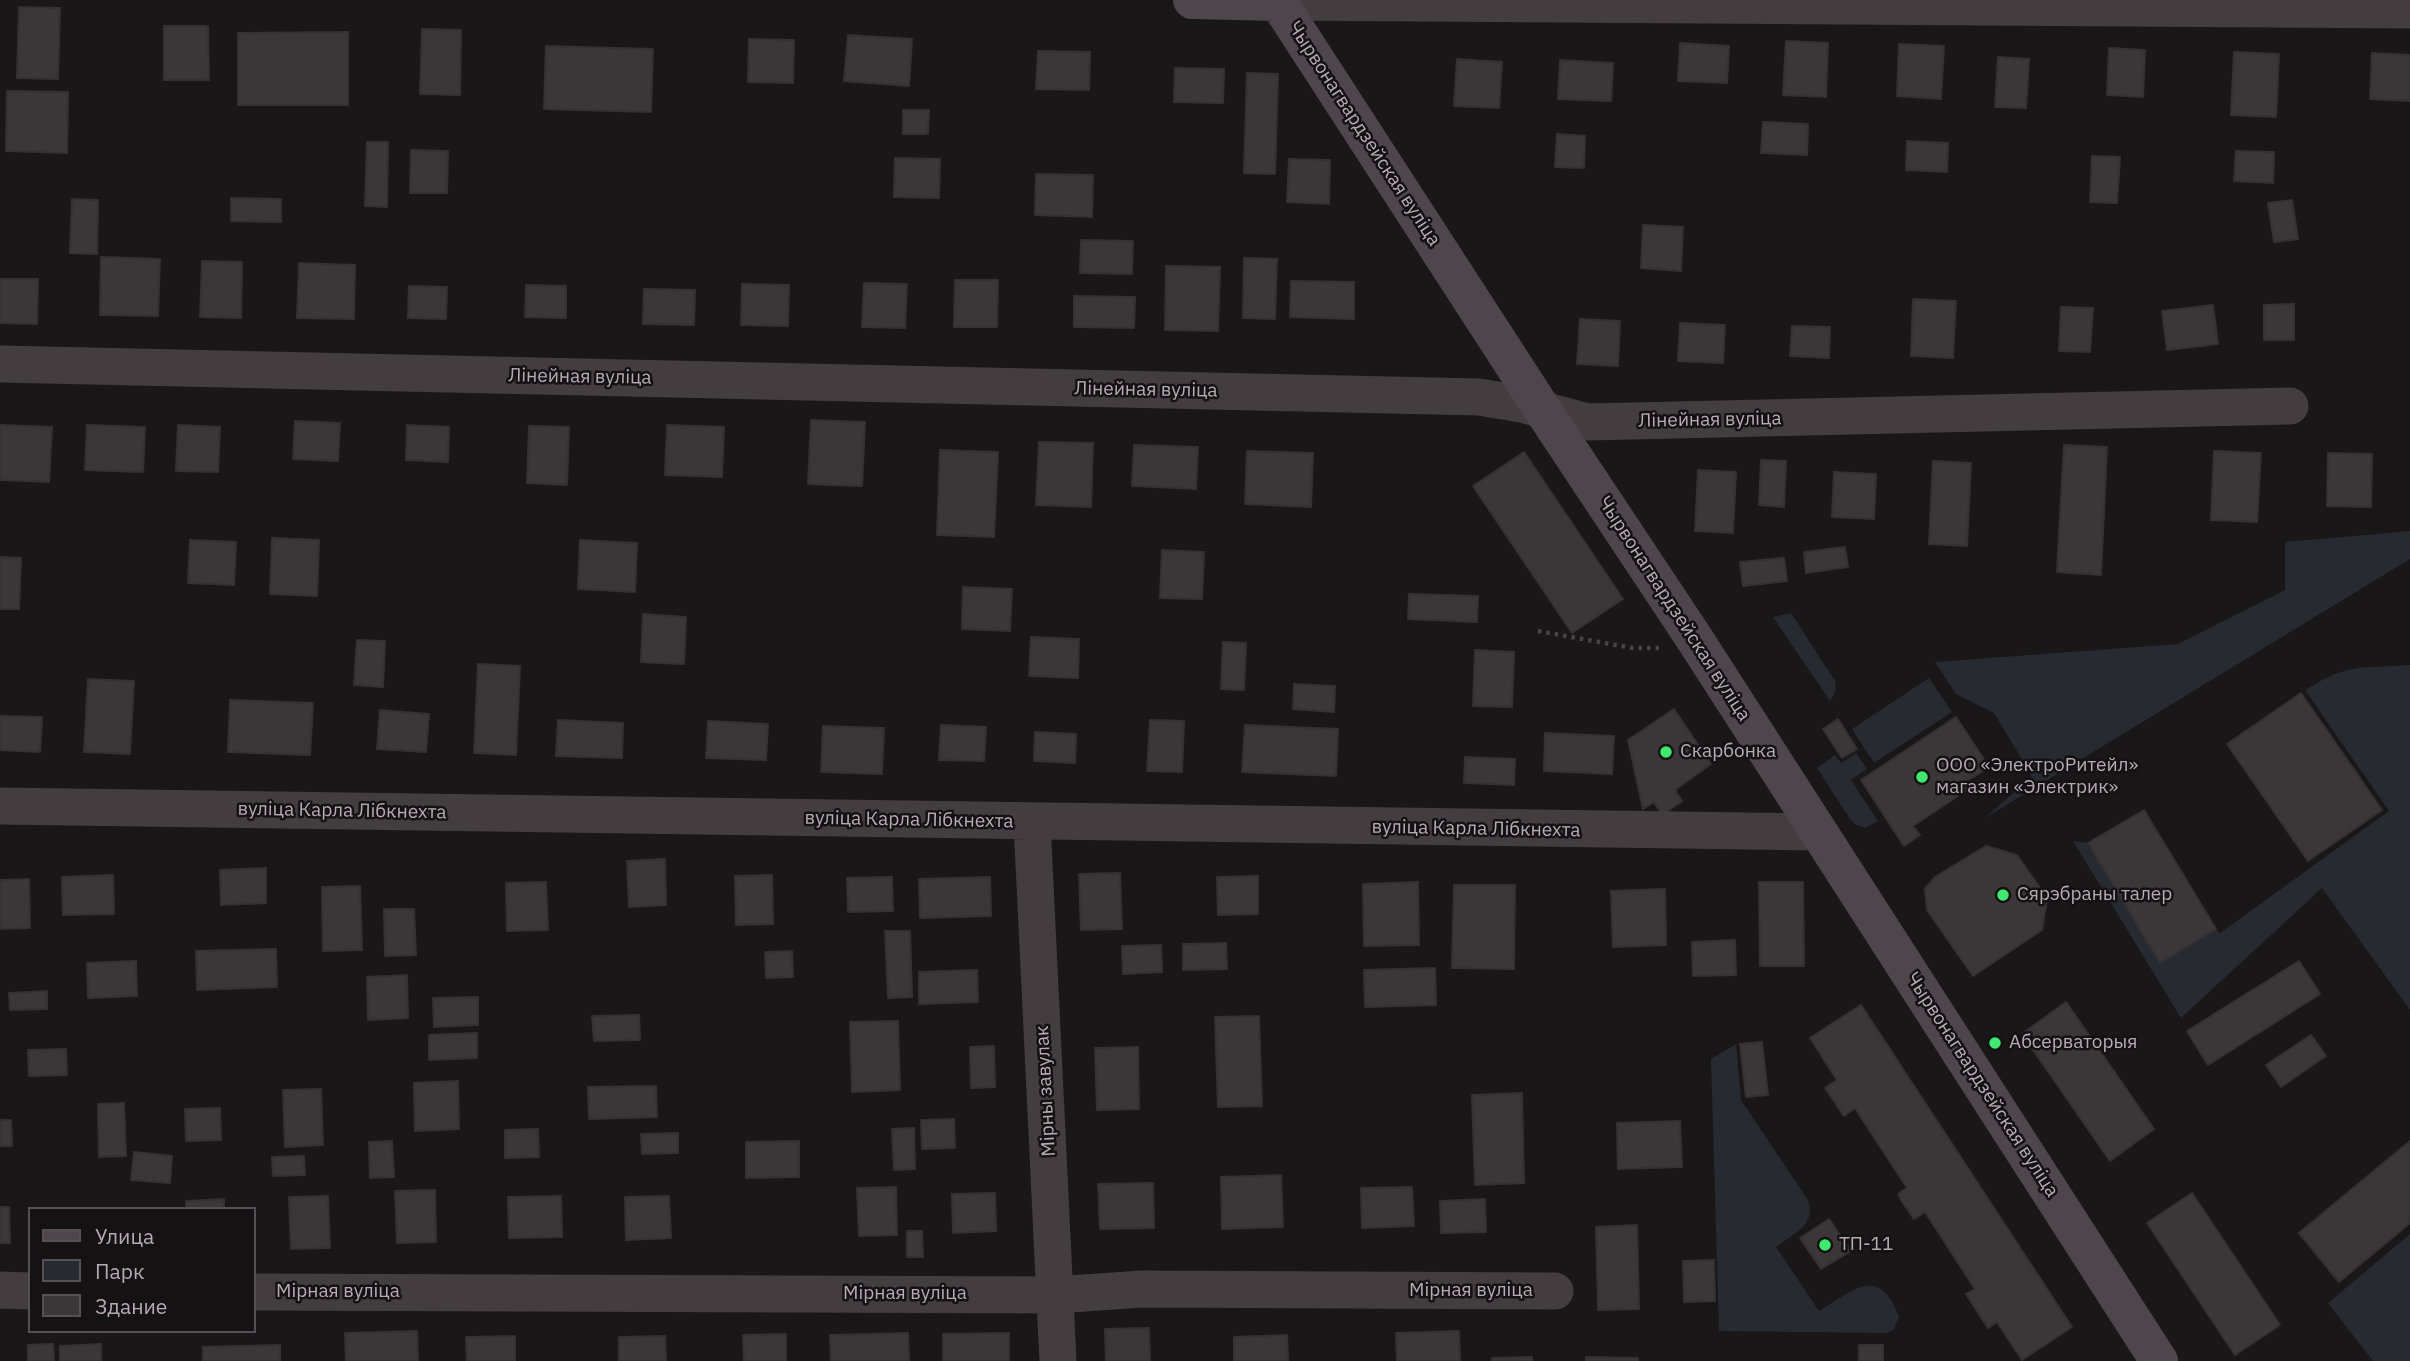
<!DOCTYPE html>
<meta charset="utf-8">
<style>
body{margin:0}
#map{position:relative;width:2410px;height:1361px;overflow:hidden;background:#191718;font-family:"IBM Plex Sans",sans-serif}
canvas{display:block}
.legend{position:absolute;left:28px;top:1207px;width:228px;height:126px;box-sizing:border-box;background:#141213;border:2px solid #564f53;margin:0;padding:9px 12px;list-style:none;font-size:21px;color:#b8aab4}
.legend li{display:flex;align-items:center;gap:14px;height:35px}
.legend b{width:35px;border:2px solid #564f53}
</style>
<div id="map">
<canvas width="2410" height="1361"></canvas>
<ul class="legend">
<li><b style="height:9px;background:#4e464b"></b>Улица</li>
<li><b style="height:19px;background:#272a31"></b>Парк</li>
<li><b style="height:19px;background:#3b3739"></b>Здание</li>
</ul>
</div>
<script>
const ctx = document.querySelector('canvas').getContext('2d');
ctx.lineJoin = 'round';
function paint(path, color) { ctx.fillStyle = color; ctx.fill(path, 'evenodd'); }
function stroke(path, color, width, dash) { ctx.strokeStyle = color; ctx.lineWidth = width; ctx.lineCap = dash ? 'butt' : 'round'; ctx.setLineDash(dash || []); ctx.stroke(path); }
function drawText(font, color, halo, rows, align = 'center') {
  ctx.font = font + ' "IBM Plex Sans",sans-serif'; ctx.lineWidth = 5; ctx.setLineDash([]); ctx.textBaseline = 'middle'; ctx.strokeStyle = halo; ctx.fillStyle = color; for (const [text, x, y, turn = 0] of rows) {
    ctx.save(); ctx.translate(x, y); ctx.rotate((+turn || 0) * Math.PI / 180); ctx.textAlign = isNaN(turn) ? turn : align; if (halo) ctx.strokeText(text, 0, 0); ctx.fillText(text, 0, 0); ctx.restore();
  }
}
paint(new Path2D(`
 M 2410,531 L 2410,559 L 1985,818 L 2032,776 L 1994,713 L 1956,694 L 1935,662 L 2178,644 L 2285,590 L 2285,542 Z
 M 1791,613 L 1835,681 L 1836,691 L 1830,701 L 1773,617 Z
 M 2410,665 L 2410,1010 L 2322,888 L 2181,1018 L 2073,841 L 2088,843 L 2160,963 L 2216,929 L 2220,933 L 2389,811 L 2305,690 C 2350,662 2360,669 2410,665 Z
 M 1929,678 L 1952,712 L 1874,763 L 1852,729 Z
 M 1856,753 L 1867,769 L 1851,780 L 1878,821 L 1865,828 L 1855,824 L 1850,819 L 1817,768 L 1835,755 L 1841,763 Z
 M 1736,1044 L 1741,1100 L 1808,1200 C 1817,1225 1793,1234 1776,1247 L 1819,1311 C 1853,1292 1878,1262 1899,1317 L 1893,1330 L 1886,1333 L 1719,1331 L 1711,1059 Z
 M 2410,1234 L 2410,1361 L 2373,1361 L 2328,1303 Z`), '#272a31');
const building = new Path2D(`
 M 19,7 L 60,8 L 58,79 L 17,78 Z
 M 164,26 L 208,26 L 209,80 L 164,80 Z
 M 422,29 L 461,30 L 460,95 L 420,94 Z
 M 348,32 L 348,105 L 238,105 L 238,33 Z
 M 848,35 L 912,39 L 909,86 L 844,81 Z
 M 749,39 L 794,40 L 793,83 L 748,82 Z
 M 1786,41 L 1828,43 L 1826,97 L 1783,95 Z
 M 1680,43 L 1729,46 L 1727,83 L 1678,81 Z
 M 1899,44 L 1944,46 L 1941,99 L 1897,96 Z
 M 546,46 L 653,49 L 651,112 L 544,109 Z
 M 2109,48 L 2145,50 L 2143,97 L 2107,95 Z
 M 1038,51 L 1090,52 L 1089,90 L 1036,89 Z
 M 2234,52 L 2279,54 L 2276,117 L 2231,115 Z
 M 2372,53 L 2410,55 L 2410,101 L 2370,99 Z
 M 1998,57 L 2029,59 L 2026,108 L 1995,107 Z
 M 1457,59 L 1502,62 L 1499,108 L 1454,106 Z
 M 1560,60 L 1613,63 L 1611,101 L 1558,99 Z
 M 1175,68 L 1224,69 L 1223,103 L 1174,102 Z
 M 1247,73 L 1278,74 L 1275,174 L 1244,173 Z
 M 7,91 L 68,92 L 67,153 L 6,151 Z
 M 903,110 L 929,110 L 928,134 L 903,134 Z
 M 1763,122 L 1808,124 L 1807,155 L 1761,153 Z
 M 1557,134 L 1585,136 L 1584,168 L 1555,167 Z
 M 1907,141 L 1948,143 L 1947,172 L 1906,170 Z
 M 367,142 L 388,142 L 387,207 L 365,206 Z
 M 411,150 L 448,151 L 447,193 L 410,193 Z
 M 2236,151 L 2274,152 L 2273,183 L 2234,181 Z
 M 2092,156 L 2120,157 L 2117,203 L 2090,202 Z
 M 895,158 L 940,159 L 939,198 L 894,197 Z
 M 1289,159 L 1330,160 L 1329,204 L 1287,202 Z
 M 1036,174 L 1093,175 L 1092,217 L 1035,215 Z
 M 231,198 L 281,199 L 281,222 L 231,221 Z
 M 72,199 L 98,200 L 97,254 L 70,253 Z
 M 2292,200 L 2298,239 L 2274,242 L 2268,203 Z
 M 1643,225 L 1683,227 L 1681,271 L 1641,268 Z
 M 1081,240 L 1133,241 L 1132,274 L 1080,273 Z
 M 101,257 L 160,259 L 158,316 L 100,315 Z
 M 1244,258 L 1277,259 L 1275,319 L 1243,318 Z
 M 202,261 L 242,262 L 241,318 L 200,317 Z
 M 299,263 L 355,265 L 354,319 L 297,318 Z
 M 1166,266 L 1220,267 L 1218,331 L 1165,330 Z
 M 0,279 L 38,279 L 37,324 L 0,323 Z
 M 955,280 L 998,280 L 997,327 L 954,327 Z
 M 1291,281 L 1354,282 L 1354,319 L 1290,317 Z
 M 864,283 L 907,284 L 905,328 L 862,327 Z
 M 742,284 L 789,285 L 788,326 L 741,325 Z
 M 526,285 L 566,286 L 566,318 L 525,317 Z
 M 409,286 L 447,287 L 446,319 L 408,318 Z
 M 644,289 L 695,290 L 694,325 L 643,324 Z
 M 1074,296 L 1135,297 L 1134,328 L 1074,327 Z
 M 1913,299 L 1956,301 L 1953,358 L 1911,356 Z
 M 2294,304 L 2294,340 L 2264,340 L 2264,305 Z
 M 2213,305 L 2218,344 L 2167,350 L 2162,311 Z
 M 2061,307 L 2093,308 L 2090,352 L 2059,351 Z
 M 1580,319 L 1620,321 L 1618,366 L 1577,364 Z
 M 1680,323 L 1725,325 L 1723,363 L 1678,361 Z
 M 1792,326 L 1830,327 L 1829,358 L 1790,356 Z
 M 811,420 L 865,422 L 862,486 L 808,484 Z
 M 295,421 L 340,423 L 338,461 L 293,459 Z
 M 0,425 L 52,427 L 49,482 L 0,480 Z
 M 87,425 L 145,427 L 143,472 L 85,470 Z
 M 178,425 L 220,427 L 218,472 L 176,471 Z
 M 407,425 L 449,427 L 448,462 L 406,460 Z
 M 667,425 L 724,427 L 722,477 L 665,475 Z
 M 529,426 L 569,427 L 567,485 L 527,483 Z
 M 1039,442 L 1093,443 L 1091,507 L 1036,505 Z
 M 1134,445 L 1198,447 L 1196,489 L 1132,486 Z
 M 2064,445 L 2107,447 L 2101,575 L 2057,572 Z
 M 940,450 L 998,452 L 994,537 L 937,535 Z
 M 1247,451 L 1313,453 L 1311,507 L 1245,504 Z
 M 2214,451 L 2261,453 L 2257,522 L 2211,520 Z
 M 1524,452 L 1623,599 L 1572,633 L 1473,486 Z
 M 2328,453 L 2372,454 L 2371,507 L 2327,506 Z
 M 1761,460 L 1786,461 L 1784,507 L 1759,505 Z
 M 1933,461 L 1971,463 L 1967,546 L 1929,544 Z
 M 1698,470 L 1736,472 L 1733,533 L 1695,531 Z
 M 1834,472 L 1876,474 L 1874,519 L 1832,517 Z
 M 272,538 L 319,540 L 317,596 L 270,594 Z
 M 190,540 L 236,542 L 234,585 L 188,583 Z
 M 580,540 L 637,543 L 635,592 L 578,589 Z
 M 1845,547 L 1848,567 L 1806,573 L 1804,552 Z
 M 1162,550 L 1204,552 L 1202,599 L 1160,598 Z
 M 0,557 L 21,558 L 19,609 L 0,609 Z
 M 1784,558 L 1787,581 L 1743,586 L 1740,562 Z
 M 963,587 L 1012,589 L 1010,631 L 962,629 Z
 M 1409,594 L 1478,596 L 1477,622 L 1408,619 Z
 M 643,614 L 686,617 L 684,664 L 641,662 Z
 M 1031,637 L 1079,639 L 1078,678 L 1029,676 Z
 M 357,640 L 385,641 L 383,687 L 354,685 Z
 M 1223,642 L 1246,643 L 1244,690 L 1221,689 Z
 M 1475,650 L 1514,652 L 1512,707 L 1473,706 Z
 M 478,664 L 520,666 L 516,755 L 474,753 Z
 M 88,679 L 134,681 L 130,754 L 84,752 Z
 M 1294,684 L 1335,686 L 1334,712 L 1293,709 Z
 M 2301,693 L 2382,810 L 2308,861 L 2227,744 Z
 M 230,700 L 313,703 L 310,755 L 228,752 Z
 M 1674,709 L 1711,764 L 1675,790 L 1682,801 L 1662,815 L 1654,802 L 1643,809 L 1628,740 Z
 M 380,710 L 429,714 L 426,752 L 377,749 Z
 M 0,716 L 42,717 L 40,752 L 0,750 Z
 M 1956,717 L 1989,767 L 1967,781 L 1971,787 L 1913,826 L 1920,835 L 1904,846 L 1861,780 Z
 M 1838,719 L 1857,749 L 1842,758 L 1823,729 Z
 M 558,720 L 623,723 L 622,758 L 556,756 Z
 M 1150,720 L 1184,721 L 1182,772 L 1147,771 Z
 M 708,721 L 768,724 L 766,760 L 706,758 Z
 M 941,725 L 986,727 L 984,761 L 939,760 Z
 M 1245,725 L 1338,729 L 1336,776 L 1242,772 Z
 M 823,726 L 884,728 L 882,774 L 821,772 Z
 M 1035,732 L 1076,734 L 1075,763 L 1034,761 Z
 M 1545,733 L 1614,736 L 1612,774 L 1544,771 Z
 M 1465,757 L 1515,759 L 1514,785 L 1464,783 Z
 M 2144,810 L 2216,929 L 2160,963 L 2088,843 Z
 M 1986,846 L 2017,855 L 2047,898 L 2042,930 L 1973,976 L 1927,910 L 1925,889 L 1935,877 Z
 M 665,859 L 666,905 L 629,907 L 627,861 Z
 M 266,868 L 266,903 L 221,905 L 220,870 Z
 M 1120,873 L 1122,929 L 1081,930 L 1079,874 Z
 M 113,875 L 114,914 L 63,915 L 62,877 Z
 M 772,875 L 773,924 L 736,925 L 735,876 Z
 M 1258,876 L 1258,914 L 1218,915 L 1217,877 Z
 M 892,877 L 893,911 L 848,912 L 847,878 Z
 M 990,877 L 991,916 L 920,918 L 919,879 Z
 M 29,879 L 30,928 L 0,929 L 0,880 Z
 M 546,882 L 548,930 L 507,931 L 506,883 Z
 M 1418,882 L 1419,945 L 1364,946 L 1363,884 Z
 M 1759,882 L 1803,882 L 1804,966 L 1760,966 Z
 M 1454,885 L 1515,885 L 1514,969 L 1452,968 Z
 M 360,886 L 362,950 L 323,951 L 322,887 Z
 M 1665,889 L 1666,945 L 1613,947 L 1611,891 Z
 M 384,909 L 414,909 L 416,955 L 385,956 Z
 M 885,931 L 910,931 L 912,997 L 888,998 Z
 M 1735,940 L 1736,975 L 1693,976 L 1692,942 Z
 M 1226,943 L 1227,969 L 1183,970 L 1183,944 Z
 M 1161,945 L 1162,972 L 1123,974 L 1122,946 Z
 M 276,949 L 277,987 L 197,990 L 196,951 Z
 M 792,951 L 793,977 L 766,978 L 765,952 Z
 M 136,961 L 137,996 L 88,998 L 87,963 Z
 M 2299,961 L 2320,994 L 2208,1065 L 2187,1031 Z
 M 1435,968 L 1436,1005 L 1365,1007 L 1364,970 Z
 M 977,970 L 978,1002 L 919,1004 L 919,972 Z
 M 407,975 L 408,1018 L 368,1020 L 367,977 Z
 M 47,991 L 47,1009 L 10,1010 L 9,993 Z
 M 478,997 L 478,1025 L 434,1027 L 433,998 Z
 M 2066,1002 L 2154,1129 L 2110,1161 L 2022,1034 Z
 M 1861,1005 L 2072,1327 L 2022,1360 L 1997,1322 L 1988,1328 L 1966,1294 L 1975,1289 L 1925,1212 L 1914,1219 L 1901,1200 L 1898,1194 L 1907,1188 L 1855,1108 L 1844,1116 L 1825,1088 L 1837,1080 L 1810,1038 Z
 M 639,1015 L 640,1040 L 594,1041 L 592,1016 Z
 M 1259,1016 L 1262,1106 L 1218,1107 L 1215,1017 Z
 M 898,1021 L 900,1090 L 852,1092 L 850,1022 Z
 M 477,1033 L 477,1058 L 429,1060 L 429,1035 Z
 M 2311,1035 L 2326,1056 L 2281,1087 L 2266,1065 Z
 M 1762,1042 L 1768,1095 L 1746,1097 L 1740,1044 Z
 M 994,1046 L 995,1087 L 971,1088 L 970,1047 Z
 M 1138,1047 L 1139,1109 L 1097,1110 L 1095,1048 Z
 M 66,1049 L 67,1075 L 29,1076 L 28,1050 Z
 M 458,1081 L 459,1129 L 415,1131 L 414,1083 Z
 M 656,1086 L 657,1117 L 589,1119 L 588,1087 Z
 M 321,1089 L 323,1145 L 285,1147 L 283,1090 Z
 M 1522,1093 L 1524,1183 L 1475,1185 L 1472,1095 Z
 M 124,1103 L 126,1156 L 99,1157 L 98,1104 Z
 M 220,1108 L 221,1140 L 186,1141 L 185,1109 Z
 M 954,1119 L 955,1148 L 922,1149 L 921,1120 Z
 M 0,1120 L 11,1120 L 12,1146 L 0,1146 Z
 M 1680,1121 L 1682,1167 L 1618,1169 L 1617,1123 Z
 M 914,1128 L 915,1169 L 894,1170 L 892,1129 Z
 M 538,1129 L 539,1157 L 505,1158 L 505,1130 Z
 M 678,1133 L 678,1153 L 642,1154 L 641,1134 Z
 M 392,1141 L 394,1177 L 370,1178 L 369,1142 Z
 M 799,1141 L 799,1177 L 746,1178 L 746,1142 Z
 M 2410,1141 L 2410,1223 L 2339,1282 L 2299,1233 Z
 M 134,1152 L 172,1156 L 170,1183 L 131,1180 Z
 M 304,1156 L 305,1175 L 273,1176 L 272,1157 Z
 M 1281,1175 L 1283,1227 L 1222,1229 L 1221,1177 Z
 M 1153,1183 L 1154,1228 L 1100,1229 L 1098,1184 Z
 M 896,1187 L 897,1235 L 859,1236 L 857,1188 Z
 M 1412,1187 L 1414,1226 L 1362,1228 L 1361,1188 Z
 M 435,1190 L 436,1242 L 397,1243 L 395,1191 Z
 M 995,1193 L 996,1231 L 953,1233 L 952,1194 Z
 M 2192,1193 L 2280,1325 L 2235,1355 L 2147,1223 Z
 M 328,1196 L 330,1248 L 291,1249 L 289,1197 Z
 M 561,1196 L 562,1237 L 509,1238 L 508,1197 Z
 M 669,1196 L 671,1238 L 626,1240 L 625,1197 Z
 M 224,1199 L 224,1209 L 186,1209 L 186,1201 Z
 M 1485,1199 L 1486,1232 L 1441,1233 L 1440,1201 Z
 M 0,1207 L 9,1207 L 10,1243 L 0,1243 Z
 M 1829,1219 L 1851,1251 L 1821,1269 L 1800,1238 Z
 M 1637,1225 L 1639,1309 L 1598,1310 L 1596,1227 Z
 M 907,1231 L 922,1231 L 923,1257 L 907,1257 Z
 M 1714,1260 L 1715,1301 L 1684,1302 L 1683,1261 Z
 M 1149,1328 L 1150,1361 L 1106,1361 L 1105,1329 Z
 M 417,1331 L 418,1361 L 346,1361 L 345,1333 Z
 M 1459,1331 L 1460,1361 L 1397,1361 L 1396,1333 Z
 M 908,1333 L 909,1361 L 831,1361 L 830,1335 Z
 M 1009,1333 L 1009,1361 L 943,1361 L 943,1334 Z
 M 786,1334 L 786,1361 L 744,1361 L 743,1335 Z
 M 1287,1335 L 1288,1361 L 1234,1361 L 1234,1337 Z
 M 515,1336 L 515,1361 L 467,1361 L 466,1337 Z
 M 665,1336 L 666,1361 L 619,1361 L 619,1337 Z
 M 53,1344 L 54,1361 L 28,1361 L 28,1345 Z
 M 101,1344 L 101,1361 L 60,1361 L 60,1346 Z
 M 280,1345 L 280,1361 L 203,1361 L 203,1347 Z
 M 1859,1345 L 1883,1345 L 1883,1361 L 1859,1361 Z
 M 1532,1357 L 1532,1361 L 1492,1361 L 1492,1358 Z
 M 1586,1357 L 1638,1358 L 1638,1361 L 1586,1361 Z`);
paint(building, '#3b3739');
stroke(building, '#353133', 2);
stroke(new Path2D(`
 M 1538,631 L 1633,648 L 1660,648`), '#4a4247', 4.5, [3.5, 5]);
stroke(new Path2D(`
 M 1278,2 L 2410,10
 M 0,364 L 1479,397 L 1521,404 L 1588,422 L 2290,406
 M 0,806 L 1817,832
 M 1032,822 L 1058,1361
 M 0,1290 L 30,1291
 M 254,1292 L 1056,1295 L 1142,1289 L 1555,1291`), '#433d40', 37);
stroke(new Path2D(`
 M 1192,0 L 1278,2
 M 1277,0 L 1542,409 L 1694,638 L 2159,1361`), '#4e464b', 38);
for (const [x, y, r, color] of [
 [1666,752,7,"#40e870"],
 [1922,777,7,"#40e870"],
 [2003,895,7,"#40e870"],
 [1995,1043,7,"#40e870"],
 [1825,1245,7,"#40e870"]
]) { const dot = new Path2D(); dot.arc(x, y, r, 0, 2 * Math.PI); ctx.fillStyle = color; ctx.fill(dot); stroke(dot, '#141213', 2.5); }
drawText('19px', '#b8aab4', '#141213', [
 ["Чырвонагвардзейская вуліца",1364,134,57],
 ["Лінейная вуліца",580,377,1],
 ["Лінейная вуліца",1146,390,1],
 ["Лінейная вуліца",1710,420,-1],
 ["Чырвонагвардзейская вуліца",1674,609,57],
 ["вуліца Карла Лібкнехта",342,811,1],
 ["вуліца Карла Лібкнехта",909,820,1],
 ["вуліца Карла Лібкнехта",1476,829,1],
 ["Чырвонагвардзейская вуліца",1982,1085,57],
 ["Мірны завулак",1046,1091,-93],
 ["Мірная вуліца",1471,1291],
 ["Мірная вуліца",338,1292],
 ["Мірная вуліца",905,1294]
]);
drawText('19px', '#b8aab4', '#141213', [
 ["Скарбонка",1680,752],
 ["ООО «ЭлектроРитейл»",1936,766],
 ["магазин «Электрик»",1936,788],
 ["Сярэбраны талер",2017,895],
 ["Абсерваторыя",2009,1043],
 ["ТП-11",1839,1245]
], 'left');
</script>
